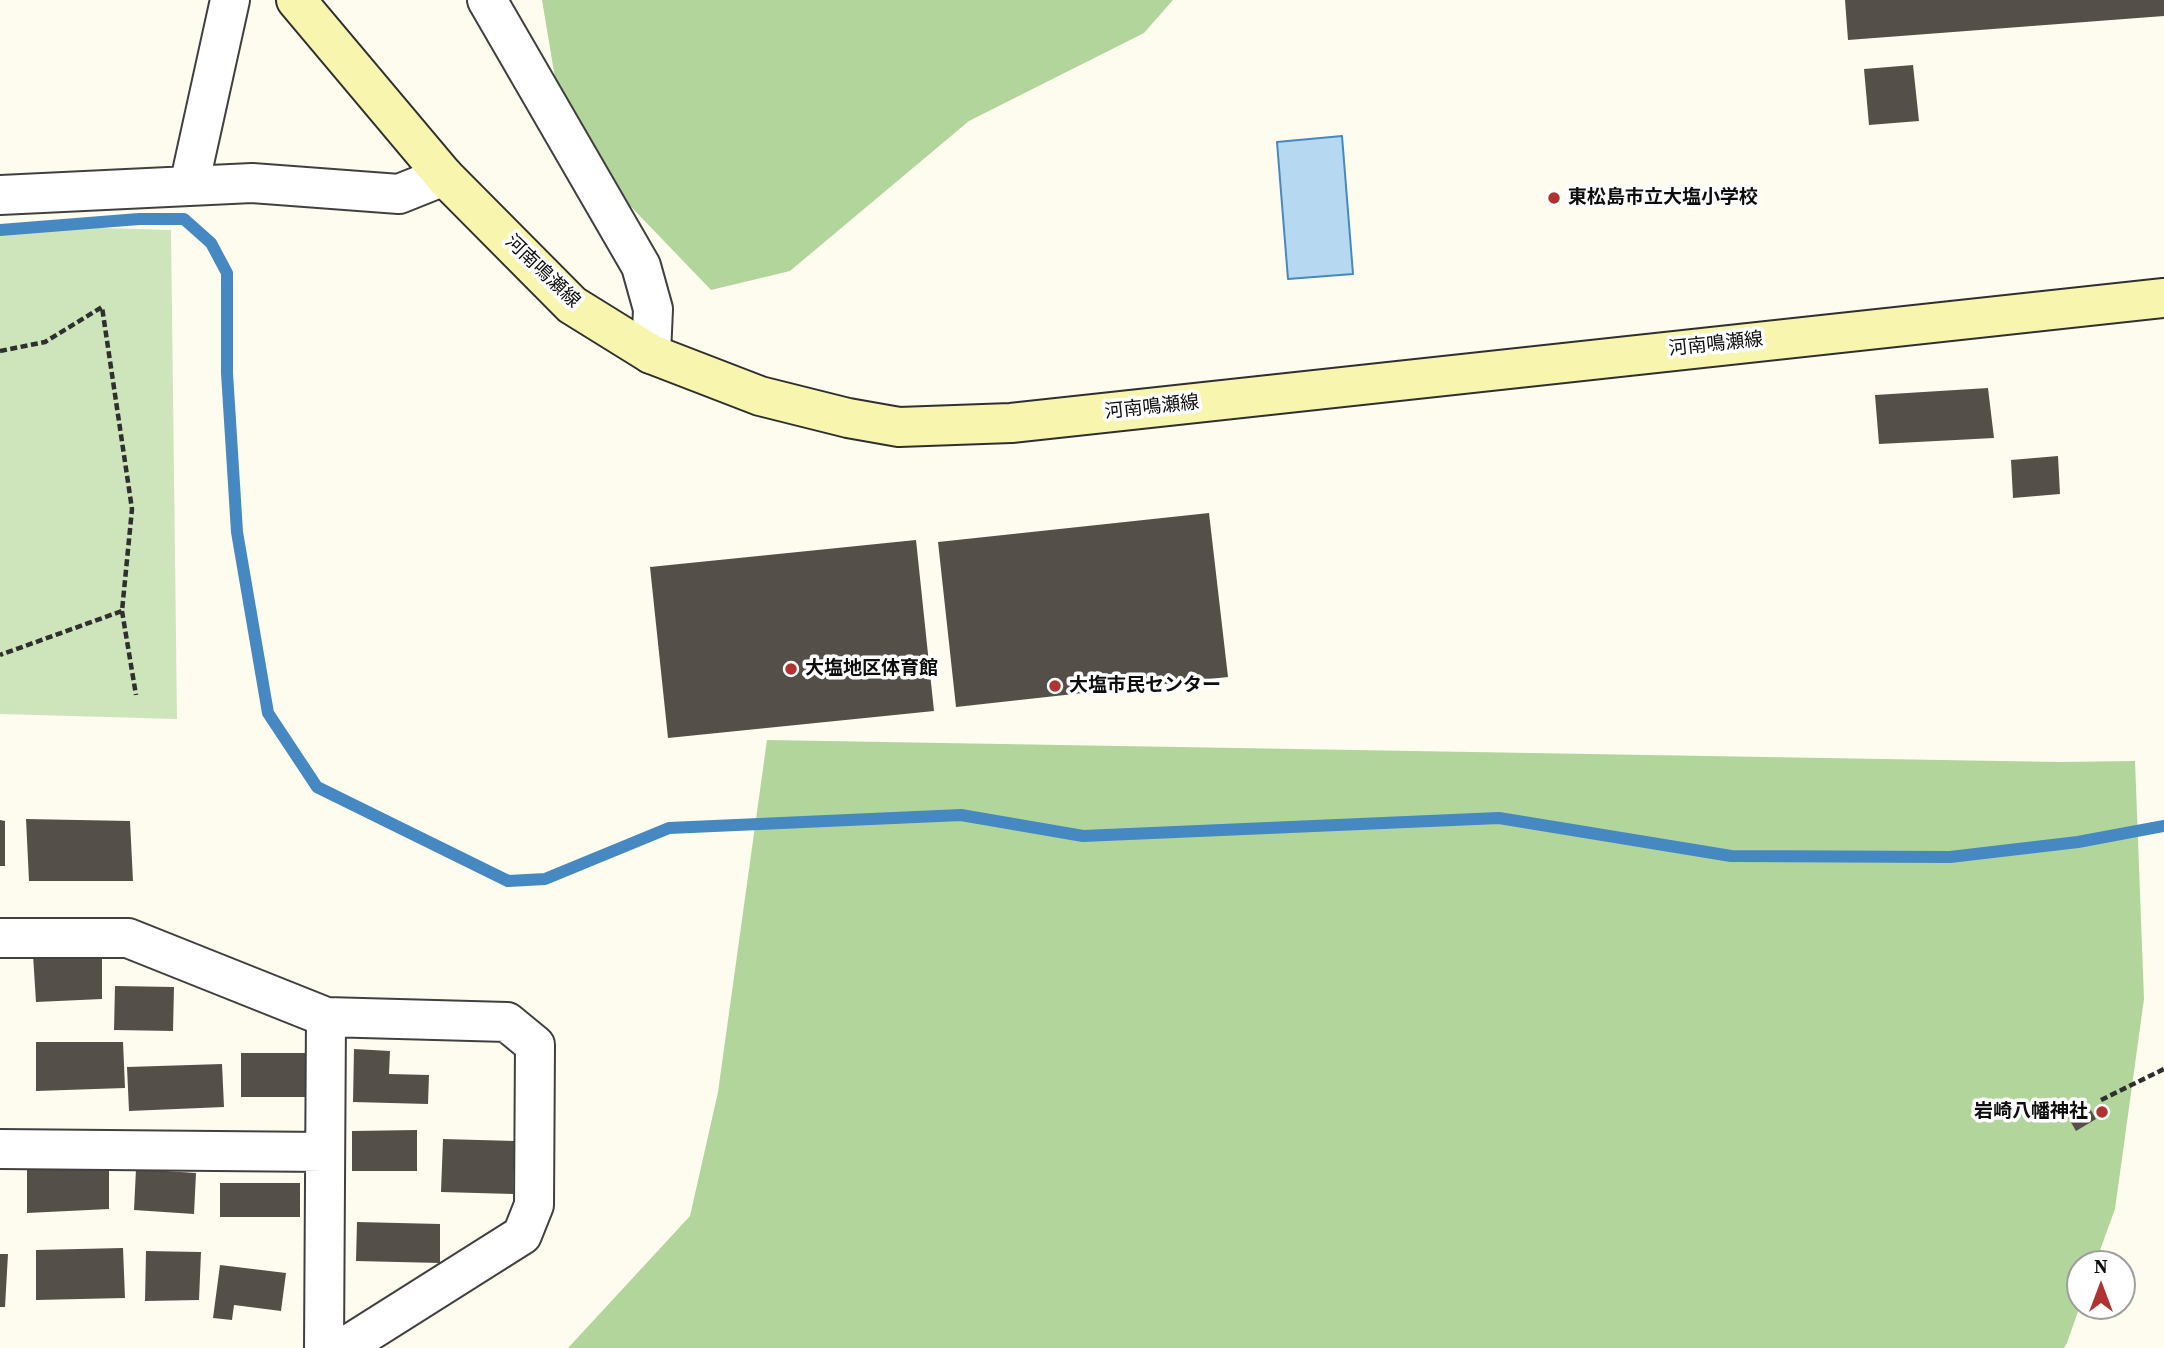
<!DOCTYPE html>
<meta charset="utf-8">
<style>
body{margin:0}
#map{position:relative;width:2164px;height:1348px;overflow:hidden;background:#fefcef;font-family:"Source Serif 4",serif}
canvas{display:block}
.north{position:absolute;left:2066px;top:1250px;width:70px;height:70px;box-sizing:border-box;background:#fff;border:2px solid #9e9e9e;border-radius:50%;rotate:0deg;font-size:19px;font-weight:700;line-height:28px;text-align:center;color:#0d0d0d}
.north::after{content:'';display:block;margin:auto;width:24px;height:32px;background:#b13331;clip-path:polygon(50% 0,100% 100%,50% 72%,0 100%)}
</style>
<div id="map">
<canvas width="2164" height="1348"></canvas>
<div class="north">N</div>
</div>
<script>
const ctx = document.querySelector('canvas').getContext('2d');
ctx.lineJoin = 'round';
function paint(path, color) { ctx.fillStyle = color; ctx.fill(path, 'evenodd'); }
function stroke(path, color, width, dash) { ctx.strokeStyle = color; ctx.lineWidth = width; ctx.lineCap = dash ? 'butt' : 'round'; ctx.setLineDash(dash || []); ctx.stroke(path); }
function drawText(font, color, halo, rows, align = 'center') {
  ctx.font = font + ' "Source Serif 4","Noto Sans JP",serif'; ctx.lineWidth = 7; ctx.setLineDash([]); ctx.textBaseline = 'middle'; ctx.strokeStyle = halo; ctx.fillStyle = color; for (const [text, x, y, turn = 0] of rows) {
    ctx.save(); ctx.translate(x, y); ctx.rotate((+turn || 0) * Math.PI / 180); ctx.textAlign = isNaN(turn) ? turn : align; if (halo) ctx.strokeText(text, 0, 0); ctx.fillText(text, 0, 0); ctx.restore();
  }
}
paint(new Path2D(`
 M 0,225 L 171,230 L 177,719 L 0,714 Z`), '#cee5bb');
paint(new Path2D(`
 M 542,0 L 1173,0 L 1144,33 L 969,121 L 790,271 L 711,290 L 565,138 Z
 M 767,740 L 2059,762 L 2135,761 L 2144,999 L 2115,1209 L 2095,1264 L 2080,1264 L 2080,1306 L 2067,1343 L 2064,1348 L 568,1348 L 690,1216 L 718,1092 Z`), '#b2d59c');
const water = new Path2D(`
 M 1342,136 L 1353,274 L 1288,279 L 1277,142 Z`);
paint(water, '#b7d8f1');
stroke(water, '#4588c2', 2);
stroke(new Path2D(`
 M 0,230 L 139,219 L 184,219 L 211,243 L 227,273 L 227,373 L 237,532 L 268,713 L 317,787 L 508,881 L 545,879 L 669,828 L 961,815 L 1083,836 L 1499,818 L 1731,856 L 1950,857 L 2078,842 L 2164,826`), '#4588c2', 12);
paint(new Path2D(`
 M 1845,0 L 2164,0 L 2164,16 L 1848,40 Z
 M 1913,65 L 1919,121 L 1869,125 L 1864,69 Z
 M 1988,388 L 1994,438 L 1879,444 L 1875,395 Z
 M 2058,456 L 2060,494 L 2013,498 L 2011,460 Z
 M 1209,513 L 1228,677 L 956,707 L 938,542 Z
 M 916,540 L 934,711 L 668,738 L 650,567 Z
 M 26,819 L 130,821 L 133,881 L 29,881 Z
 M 0,820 L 5,821 L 5,866 L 0,866 Z
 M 102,954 L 102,999 L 36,1002 L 33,955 Z
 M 115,986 L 174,987 L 173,1031 L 114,1030 Z
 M 36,1042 L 123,1042 L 125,1088 L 36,1091 Z
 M 354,1049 L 390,1051 L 389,1074 L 429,1075 L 428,1104 L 353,1102 Z
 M 241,1053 L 312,1053 L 312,1097 L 241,1097 Z
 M 222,1064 L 224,1107 L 129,1111 L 127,1067 Z
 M 2084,1098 L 2096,1119 L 2076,1131 L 2064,1110 Z
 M 417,1130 L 417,1171 L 352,1171 L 352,1131 Z
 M 443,1139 L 515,1141 L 513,1194 L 441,1192 Z
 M 109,1167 L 109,1209 L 27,1213 L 27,1169 Z
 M 136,1169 L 196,1173 L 194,1214 L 134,1210 Z
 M 220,1183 L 300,1183 L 300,1217 L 220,1217 Z
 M 357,1222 L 440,1224 L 440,1263 L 356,1261 Z
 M 123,1248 L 125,1298 L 36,1300 L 36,1250 Z
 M 146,1251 L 201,1252 L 199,1300 L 145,1301 Z
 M 0,1254 L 8,1254 L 5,1307 L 0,1307 Z
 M 220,1265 L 286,1273 L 281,1311 L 234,1305 L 232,1320 L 213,1318 Z`), '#554f4a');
const minor = new Path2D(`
 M 487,0 L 641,266 L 653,309 L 651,354
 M 189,186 L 230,0
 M 0,195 L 252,183 L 399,194 L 444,176
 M 0,938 L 128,938 L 326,1017 L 324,1348
 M 326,1017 L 507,1022 L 535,1045 L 534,1205 L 522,1235 L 343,1348
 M 0,1149 L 324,1152`);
const secondary = new Path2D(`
 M 296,0 L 444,176 L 572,305 L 651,354 L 760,396 L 848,418 L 899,427 L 1011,423 L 2164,298`);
stroke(minor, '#404040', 42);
stroke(secondary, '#2f2f2f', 42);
stroke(new Path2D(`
 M 0,351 L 45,342 L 102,307 L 132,509 L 122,611 L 0,655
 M 122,611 L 136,695
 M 2101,1100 L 2164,1069`), '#2f2f2f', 4.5, [7, 3.5]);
stroke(minor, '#fff', 38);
stroke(secondary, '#f8f5af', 38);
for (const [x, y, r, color] of [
 [1554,198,7,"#b13331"],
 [791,669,7,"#b13331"],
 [1055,686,7,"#b13331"],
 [2102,1112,7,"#b13331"]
]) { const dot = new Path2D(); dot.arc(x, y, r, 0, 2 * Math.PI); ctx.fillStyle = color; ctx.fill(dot); stroke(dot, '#fff', 2.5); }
drawText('bold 19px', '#0d0d0d', '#fff', [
 ["東松島市立大塩小学校",1568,198],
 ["大塩地区体育館",805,669],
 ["大塩市民センター",1069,686],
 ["岩崎八幡神社",2088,1112,"right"]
], 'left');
drawText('19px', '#0d0d0d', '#fff', [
 ["河南鳴瀬線",542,272,44],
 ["河南鳴瀬線",1716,345,-6],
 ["河南鳴瀬線",1152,408,-6]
]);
</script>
